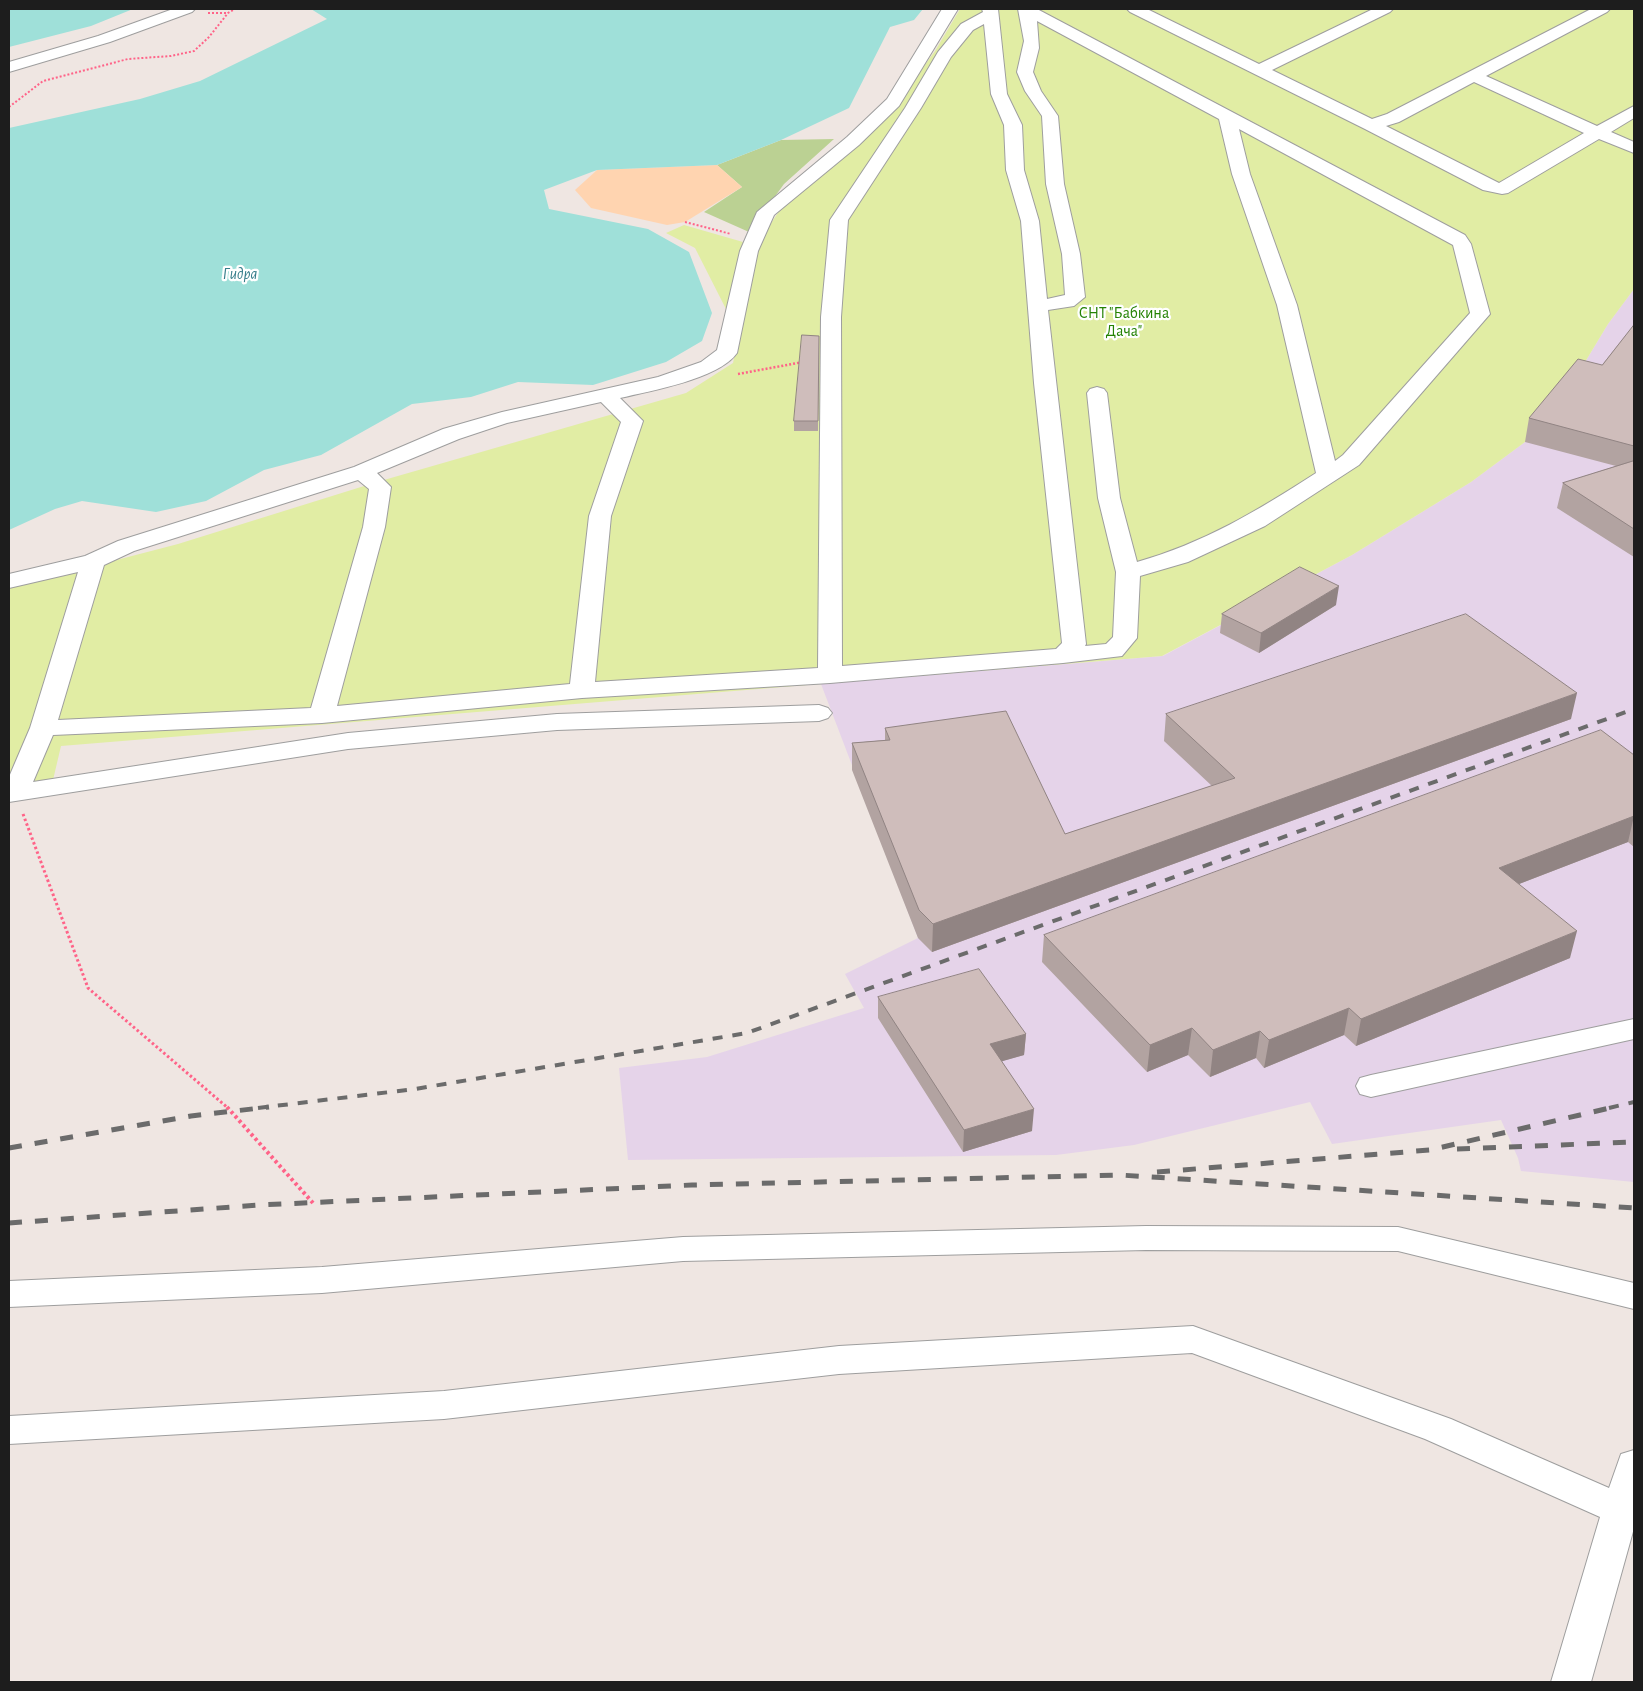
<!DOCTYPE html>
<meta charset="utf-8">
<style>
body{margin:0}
#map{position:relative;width:1643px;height:1691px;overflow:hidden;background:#efe6e2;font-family:"Alegreya Sans",sans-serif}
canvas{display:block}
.frame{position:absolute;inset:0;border:10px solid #1d1d1d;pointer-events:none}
</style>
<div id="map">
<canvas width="1643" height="1691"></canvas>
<div class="frame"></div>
</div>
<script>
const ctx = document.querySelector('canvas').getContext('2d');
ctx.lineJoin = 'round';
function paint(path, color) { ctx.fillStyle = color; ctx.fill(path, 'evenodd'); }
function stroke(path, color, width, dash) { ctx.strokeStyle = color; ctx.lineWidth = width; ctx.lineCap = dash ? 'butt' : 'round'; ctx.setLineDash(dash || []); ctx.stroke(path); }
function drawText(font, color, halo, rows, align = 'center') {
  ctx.font = font + ' "Alegreya Sans",sans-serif'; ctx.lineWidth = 4.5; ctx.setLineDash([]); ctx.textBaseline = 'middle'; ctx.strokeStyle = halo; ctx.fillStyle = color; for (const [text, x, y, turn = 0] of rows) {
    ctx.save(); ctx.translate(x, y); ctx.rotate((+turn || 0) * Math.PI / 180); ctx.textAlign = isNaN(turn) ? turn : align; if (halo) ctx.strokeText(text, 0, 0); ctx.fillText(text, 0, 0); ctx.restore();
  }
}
paint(new Path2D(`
 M 1634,289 L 1634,1182 L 1521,1171 L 1518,1158 L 1501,1120 L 1332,1144 L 1310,1102 L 1134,1145 L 1056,1155 L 628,1160 L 619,1068 L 707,1057 L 864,1008 L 845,974 L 918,938 L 821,684 L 1163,656 L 1352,555 L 1471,482 L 1525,442 L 1573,382 L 1608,324 Z`), '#e5d3e9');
paint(new Path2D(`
 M 960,9 L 1634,9 L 1634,289 L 1608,324 L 1573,382 L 1525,442 L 1471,482 L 1352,555 L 1162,656 L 61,746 L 53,780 L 9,787 L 9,588 L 178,544 L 377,482 L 686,393 L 733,363 L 758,243 L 785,202 L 883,122 L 935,51 Z
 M 684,225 L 743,242 L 727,311 L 695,248 L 666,233 Z`), '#e1eda4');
paint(new Path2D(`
 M 834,139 L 784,184 L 749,232 L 704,212 L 742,187 L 717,165 L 781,140 Z`), '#bbd193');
paint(new Path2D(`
 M 717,165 L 742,187 L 685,222 L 667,225 L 591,208 L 575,190 L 597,170 Z`), '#ffd4b0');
paint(new Path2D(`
 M 9,9 L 133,9 L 91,26 L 9,47 Z
 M 311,9 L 923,9 L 914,20 L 890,27 L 849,108 L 781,140 L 717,165 L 597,170 L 544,190 L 549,209 L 648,229 L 689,252 L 712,313 L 702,341 L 666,362 L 593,385 L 518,382 L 471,397 L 412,404 L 321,455 L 264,470 L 206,501 L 156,512 L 82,501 L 55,509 L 9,530 L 9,128 L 140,99 L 200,81 L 327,19 Z`), '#9fe0d9');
const minor = new Path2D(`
 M 173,9 L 195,9 L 192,12 L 110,42 L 9,72 L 9,62 L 98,36 Z
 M 942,9 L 958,9 L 899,106 L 859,145 L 774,215 L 758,251 L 737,353 C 719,379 650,391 620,398 L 643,421 L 611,516 L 595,682 L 818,668 L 821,317 L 830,220 L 905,108 L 938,52 L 961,24 L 983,12 L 982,9 L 998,9 L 1007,94 L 1022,125 L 1024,170 L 1039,221 L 1047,299 L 1065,295 L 1062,254 L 1046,184 L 1042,116 L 1025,91 L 1017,72 L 1024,41 L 1018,9 L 1037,9 L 1465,235 L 1471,244 L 1490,314 L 1359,465 L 1265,526 L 1188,562 L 1140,576 L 1137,638 L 1122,656 L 1063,663 L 830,683 L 582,698 L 322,723 L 53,735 L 33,782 L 348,733 L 557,714 L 819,705 L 828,708 L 832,713 L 828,718 L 819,721 L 557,730 L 348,749 L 9,802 L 9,777 L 30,728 L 78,572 L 9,588 L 9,574 L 85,556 L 118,541 L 354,467 L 443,429 L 502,412 L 658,377 L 701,362 L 717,350 L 740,251 L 757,212 L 847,137 L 887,99 ZM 1037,21 L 1219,119 L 1232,174 L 1277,305 L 1316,473 C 1257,511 1204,543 1137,562 L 1120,498 L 1107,393 L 1104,389 L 1097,387 L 1090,389 L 1087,393 L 1098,498 L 1116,572 L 1113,637 L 1106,644 L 1085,646 L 1086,644 L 1048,310 L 1074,306 L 1085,297 L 1080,254 L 1064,184 L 1058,116 L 1041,91 L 1033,72 L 1039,48 ZM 984,24 L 991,94 L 1004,125 L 1006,170 L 1021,221 L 1034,383 L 1062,643 L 1056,649 L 842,666 L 841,317 L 848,220 L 921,108 L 951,57 L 973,30 ZM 1239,129 L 1453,245 L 1470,313 L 1343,455 L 1335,461 L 1297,305 L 1250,174 ZM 601,402 L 621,422 L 589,516 L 570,684 L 337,706 L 385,527 L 391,487 L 377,473 L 459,439 L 507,423 ZM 358,480 L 369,489 L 363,527 L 311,708 L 58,720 L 104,565 L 134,551 Z
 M 1127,9 L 1147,9 L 1259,64 L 1373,9 L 1393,9 L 1390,12 L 1272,70 L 1372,119 L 1387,114 L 1591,9 L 1610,9 L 1607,12 L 1486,76 L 1597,126 L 1634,106 L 1634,118 L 1611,132 L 1634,142 L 1634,153 L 1599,139 L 1508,193 L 1502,194 L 1483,190 L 1365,129 L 1130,12 ZM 1474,82 L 1584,133 L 1499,183 L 1386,126 L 1399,122 Z
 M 1634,1019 L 1634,1039 L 1371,1097 L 1360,1094 L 1356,1086 L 1360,1078 L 1371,1075 Z
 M 1146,1226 L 1398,1227 L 1634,1283 L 1634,1309 L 1398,1251 L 1146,1250 L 683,1261 L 322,1293 L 9,1307 L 9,1281 L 322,1267 L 683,1237 Z
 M 1193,1326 L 1451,1419 L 1609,1488 L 1621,1454 L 1634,1450 L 1634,1528 L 1591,1682 L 1551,1682 L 1600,1517 L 1425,1439 L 1192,1353 L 839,1374 L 444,1419 L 9,1444 L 9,1416 L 444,1391 L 839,1346 Z`);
stroke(minor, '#9e9e9e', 2);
stroke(new Path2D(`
 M 208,13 L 228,13
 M 9,107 L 43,81 L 128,59 L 171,56 L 194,51 L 209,37 L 228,13 L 235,9
 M 685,222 L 731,234`), '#ff6388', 2, [2, 2]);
stroke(new Path2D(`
 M 738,374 L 803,362`), '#ff6388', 2.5, [2, 2]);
stroke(new Path2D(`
 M 23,814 L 88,988 L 228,1108`), '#ff6388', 3, [2.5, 2.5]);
stroke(new Path2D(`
 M 227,1107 L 313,1203`), '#ff6388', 4, [3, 3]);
paint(minor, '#fff');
stroke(new Path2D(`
 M 258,1108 L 415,1089 L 747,1033 L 1634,709
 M 1609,1108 L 1634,1102`), '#6b6b6b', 4, [10, 10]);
stroke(new Path2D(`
 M 9,1148 L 191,1116 L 269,1107
 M 1457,1149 L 1634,1142
 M 1157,1172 L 1430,1150 L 1614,1107
 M 9,1223 L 260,1205 L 692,1185 L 1120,1175 L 1634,1208`), '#6b6b6b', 5, [13, 13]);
paint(new Path2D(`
 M 1634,325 L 1634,557 L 1557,508 L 1563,483 L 1616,466 L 1525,442 L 1529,418 L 1602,365 Z
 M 819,336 L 818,431 L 794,431 L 794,421 Z
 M 1336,605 L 1259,653 L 1220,633 L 1222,614 Z
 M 1166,714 L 1571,719 L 932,952 L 918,938 L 852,770 L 852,743 L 885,740 L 885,728 L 1065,834 L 1212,786 L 1164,741 Z
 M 1634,755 L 1634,847 L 1628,842 L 1519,884 L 1570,958 L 1356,1046 L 1344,1035 L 1264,1068 L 1256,1058 L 1210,1077 L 1188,1055 L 1147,1072 L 1042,962 L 1044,935 Z
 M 878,997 L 1026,1034 L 1024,1055 L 1002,1061 L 1032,1131 L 963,1152 L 878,1018 Z`), '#b2a3a1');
paint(new Path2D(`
 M 1339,586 L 1336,605 L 1259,653 L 1261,633 Z
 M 1577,693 L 1571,719 L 932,952 L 933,924 Z
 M 1634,816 L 1628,842 L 1493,894 L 1499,868 Z
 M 1577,931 L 1570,958 L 1356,1046 L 1361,1019 Z
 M 1349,1008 L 1344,1035 L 1264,1068 L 1269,1040 Z
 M 1192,1028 L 1188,1055 L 1147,1072 L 1150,1045 Z
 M 1260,1031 L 1256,1058 L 1210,1077 L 1213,1050 Z
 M 1026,1034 L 1024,1055 L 989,1065 L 990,1044 Z
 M 1034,1109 L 1032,1131 L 963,1152 L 964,1130 Z`), '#918483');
const building = new Path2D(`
 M 1634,325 L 1634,446 L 1529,418 L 1578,359 L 1602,365 Z
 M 802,335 L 819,336 L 818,421 L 794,421 Z
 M 1634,461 L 1634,529 L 1563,483 Z
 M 1300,567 L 1339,586 L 1261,633 L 1222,614 Z
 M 1466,614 L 1577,693 L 933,924 L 919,910 L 852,743 L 890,740 L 885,728 L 1006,711 L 1065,834 L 1235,778 L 1166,714 Z
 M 1601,730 L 1634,755 L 1634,816 L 1499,868 L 1577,931 L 1361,1019 L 1349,1008 L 1269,1040 L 1260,1031 L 1213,1050 L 1192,1028 L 1150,1045 L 1044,935 Z
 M 979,969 L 1026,1034 L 990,1044 L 1034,1109 L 964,1130 L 878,997 Z`);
paint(building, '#cfbdbb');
stroke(building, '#918483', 1);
drawText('italic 16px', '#367d8a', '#fff', [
 ["Гидра",240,274]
]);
drawText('16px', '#248204', '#fff', [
 ["СНТ \"Бабкина",1124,313],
 ["Дача\"",1124,331]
]);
</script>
